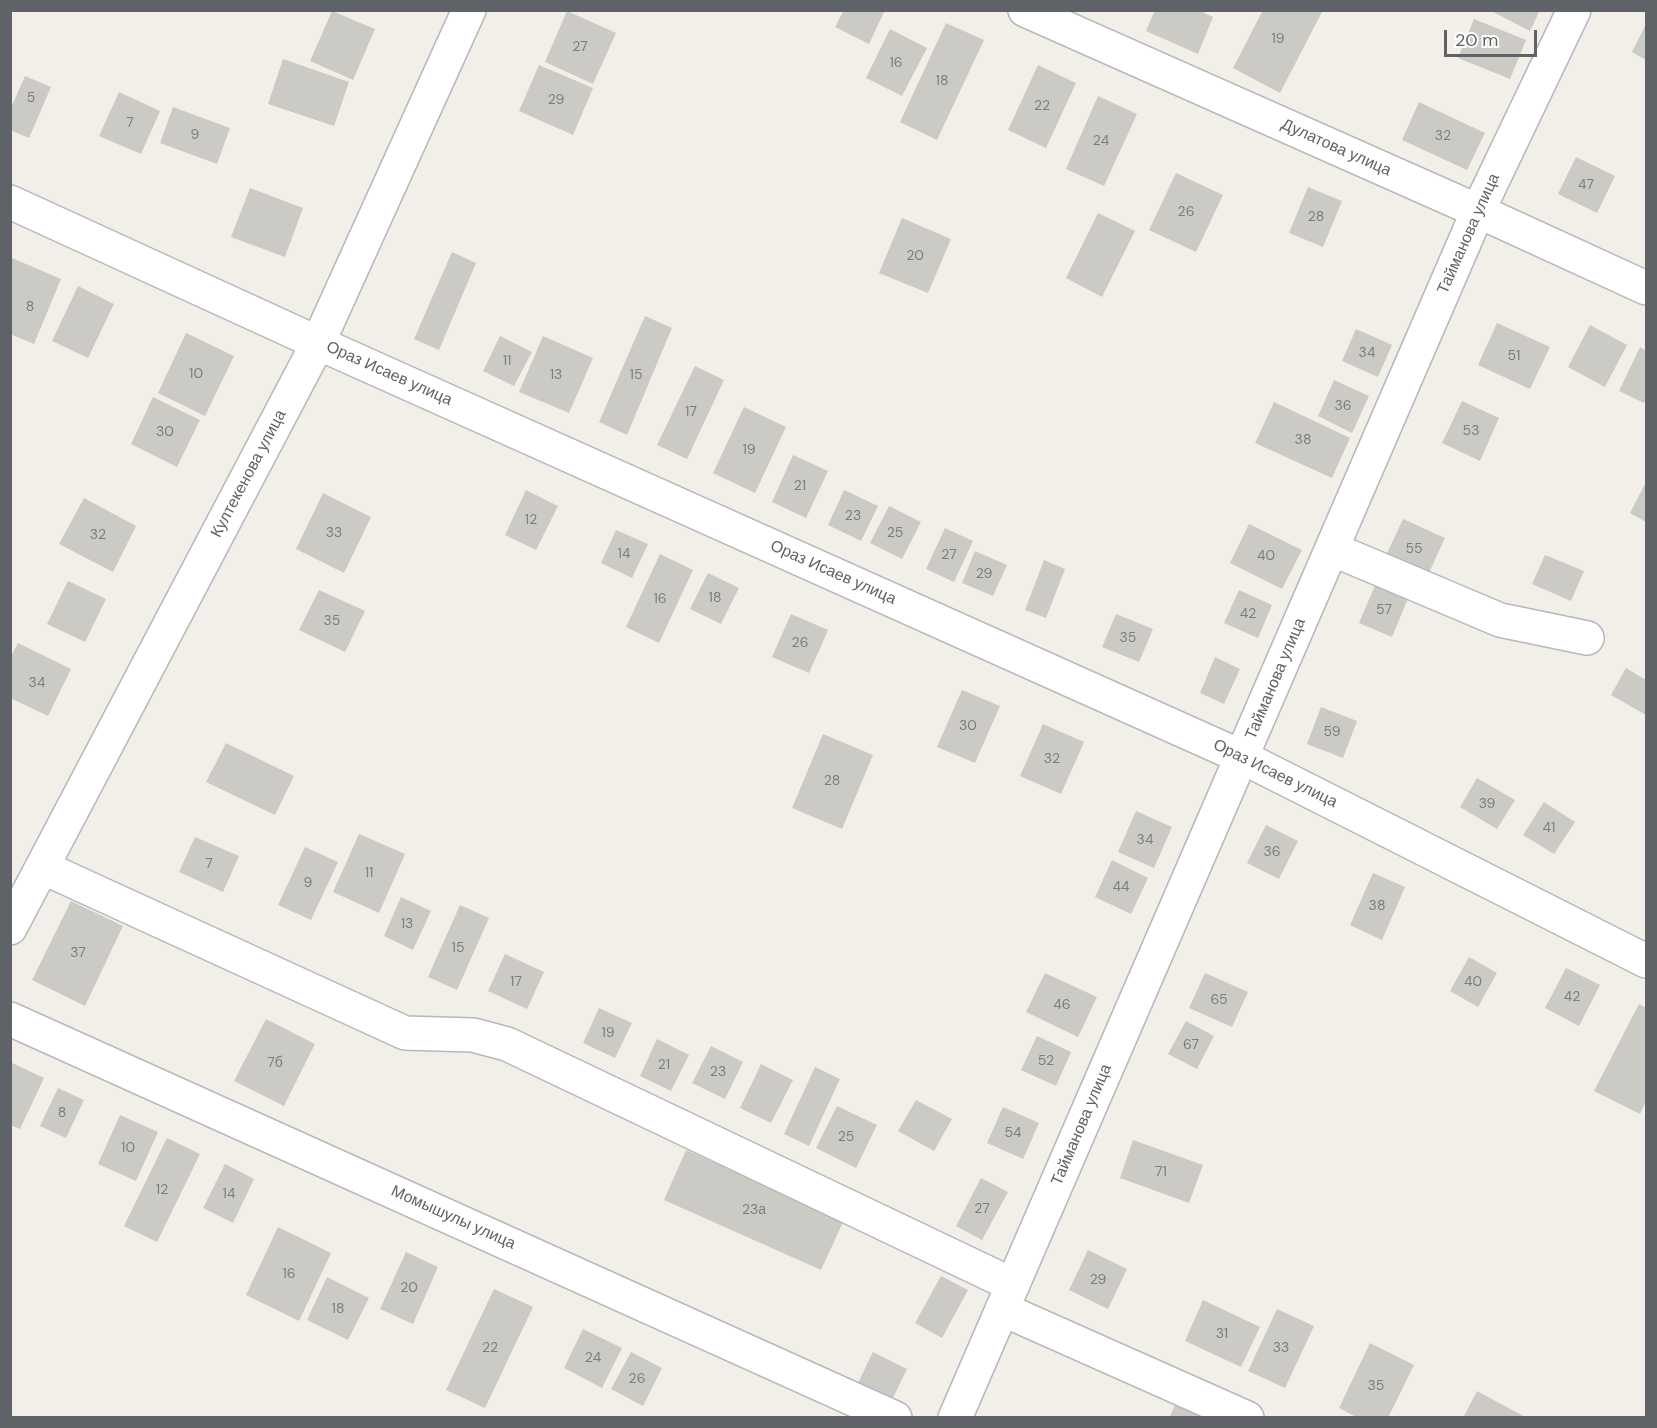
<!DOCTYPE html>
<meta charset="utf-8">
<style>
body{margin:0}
#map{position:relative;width:1657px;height:1428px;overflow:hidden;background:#f1efe8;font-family:"DM Sans",sans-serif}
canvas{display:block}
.frame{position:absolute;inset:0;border:12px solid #5f6368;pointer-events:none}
.scale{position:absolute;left:1444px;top:30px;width:93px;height:27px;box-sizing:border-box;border:3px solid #5f6368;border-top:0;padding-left:8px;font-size:18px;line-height:21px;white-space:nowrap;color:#5f6368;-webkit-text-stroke:4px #fff;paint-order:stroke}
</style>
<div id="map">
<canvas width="1657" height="1428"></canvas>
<div class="frame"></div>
<div class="scale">20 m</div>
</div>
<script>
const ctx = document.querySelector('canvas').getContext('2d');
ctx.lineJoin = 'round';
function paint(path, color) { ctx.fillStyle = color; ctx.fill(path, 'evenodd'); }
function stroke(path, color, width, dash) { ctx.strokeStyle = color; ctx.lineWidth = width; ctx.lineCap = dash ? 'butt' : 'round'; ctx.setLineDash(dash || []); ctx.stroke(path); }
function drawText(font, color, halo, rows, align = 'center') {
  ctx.font = font + ' "DM Sans",sans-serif'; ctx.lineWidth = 4.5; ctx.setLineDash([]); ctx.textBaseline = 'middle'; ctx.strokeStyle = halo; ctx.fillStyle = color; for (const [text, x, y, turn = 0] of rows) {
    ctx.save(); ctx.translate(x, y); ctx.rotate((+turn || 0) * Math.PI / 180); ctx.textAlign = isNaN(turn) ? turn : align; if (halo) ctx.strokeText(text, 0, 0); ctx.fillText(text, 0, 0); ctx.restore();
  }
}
paint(new Path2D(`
 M 844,10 L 885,10 L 869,44 L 835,27 Z
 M 1155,10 L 1198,10 L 1213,17 L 1198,54 L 1146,31 Z
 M 1263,10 L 1323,10 L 1280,93 L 1233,68 Z
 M 1489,10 L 1540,10 L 1530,31 Z
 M 332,11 L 375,29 L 353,80 L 310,61 Z
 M 567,11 L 616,33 L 593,84 L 545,62 Z
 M 1474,19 L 1526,40 L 1510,79 L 1458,58 Z
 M 946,23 L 984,40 L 937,140 L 900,122 Z
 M 1646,24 L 1646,60 L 1632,52 Z
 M 890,29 L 927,48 L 902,96 L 866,78 Z
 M 283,59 L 349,82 L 334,126 L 268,104 Z
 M 539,65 L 593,88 L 573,135 L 519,111 Z
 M 1038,65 L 1076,83 L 1046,148 L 1008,130 Z
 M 25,76 L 51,87 L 29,138 L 10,130 L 10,110 Z
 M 119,92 L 160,111 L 141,154 L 99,136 Z
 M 1098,96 L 1137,114 L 1104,186 L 1066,169 Z
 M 1419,102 L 1485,133 L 1467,170 L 1402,140 Z
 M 173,107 L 230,128 L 217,164 L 160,143 Z
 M 1576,157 L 1615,176 L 1597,213 L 1558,194 Z
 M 1176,173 L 1223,195 L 1196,252 L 1149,230 Z
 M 1308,187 L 1342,201 L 1323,247 L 1289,233 Z
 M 250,188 L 303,208 L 285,257 L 231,237 Z
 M 1098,213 L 1135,231 L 1102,297 L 1066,278 Z
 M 902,218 L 951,239 L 928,293 L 879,273 Z
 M 452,252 L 476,263 L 439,350 L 414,339 Z
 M 12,258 L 61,279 L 34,344 L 10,334 L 10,263 Z
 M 78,286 L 114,304 L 88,358 L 52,341 Z
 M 645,316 L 672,328 L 627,435 L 599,422 Z
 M 1497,323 L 1550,347 L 1530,389 L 1478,365 Z
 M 1590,325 L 1627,345 L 1605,387 L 1568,367 Z
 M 1356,329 L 1392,345 L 1378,377 L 1342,361 Z
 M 186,333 L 234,356 L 205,416 L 158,393 Z
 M 500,336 L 532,352 L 514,386 L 483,371 Z
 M 543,336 L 593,358 L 569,413 L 519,392 Z
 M 1640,347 L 1646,351 L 1646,398 L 1644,403 L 1619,391 Z
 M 695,366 L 724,380 L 687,459 L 657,445 Z
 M 1334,380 L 1369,396 L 1352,433 L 1318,416 Z
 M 153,397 L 200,420 L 177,467 L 131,444 Z
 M 1462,401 L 1499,418 L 1480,461 L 1442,443 Z
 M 1274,402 L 1350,438 L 1332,478 L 1255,443 Z
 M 744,407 L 786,427 L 755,493 L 713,473 Z
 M 793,455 L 828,471 L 806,518 L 772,502 Z
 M 1646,482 L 1646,522 L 1630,513 Z
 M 526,490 L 558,506 L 536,550 L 505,535 Z
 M 844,490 L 878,506 L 861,541 L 828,525 Z
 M 323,493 L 371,517 L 344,573 L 296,549 Z
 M 84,498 L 136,526 L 113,572 L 59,544 Z
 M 889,506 L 921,522 L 902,559 L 870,543 Z
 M 1403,519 L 1445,538 L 1426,579 L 1384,560 Z
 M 1249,524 L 1302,550 L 1282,589 L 1230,563 Z
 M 945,528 L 973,541 L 954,582 L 926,569 Z
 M 616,530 L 648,544 L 632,578 L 601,563 Z
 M 975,551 L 1007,565 L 993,596 L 962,583 Z
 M 660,554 L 693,570 L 659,643 L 626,627 Z
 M 1545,555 L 1584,571 L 1571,601 L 1532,584 Z
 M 1044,560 L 1065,569 L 1046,618 L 1025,610 Z
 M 708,573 L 739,588 L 721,624 L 690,609 Z
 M 68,581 L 106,599 L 85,642 L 47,624 Z
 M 1376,583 L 1409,596 L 1392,637 L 1359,623 Z
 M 319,590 L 365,611 L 345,652 L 299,630 Z
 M 1239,590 L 1272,605 L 1258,638 L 1224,623 Z
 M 791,614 L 828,630 L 809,673 L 772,657 Z
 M 1116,614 L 1153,629 L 1139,662 L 1102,647 Z
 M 18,643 L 71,669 L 48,716 L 10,698 L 10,658 Z
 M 1215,657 L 1240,669 L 1224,704 L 1200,693 Z
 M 1626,668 L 1646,680 L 1646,715 L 1611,695 Z
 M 962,690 L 1000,706 L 975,763 L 937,747 Z
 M 1321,707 L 1357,721 L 1343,758 L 1307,744 Z
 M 1043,724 L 1084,742 L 1061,794 L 1020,776 Z
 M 823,734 L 873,755 L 842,829 L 792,808 Z
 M 226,743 L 294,776 L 275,815 L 206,782 Z
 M 1477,778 L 1515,800 L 1497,829 L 1460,807 Z
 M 1544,802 L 1575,822 L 1554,854 L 1523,835 Z
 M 1136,811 L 1172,827 L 1154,868 L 1118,852 Z
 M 1266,825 L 1298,841 L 1279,879 L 1247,863 Z
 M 359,834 L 405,854 L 379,913 L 333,892 Z
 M 195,837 L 239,856 L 223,892 L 179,872 Z
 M 305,847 L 338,862 L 311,920 L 278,905 Z
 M 1112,860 L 1148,878 L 1131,914 L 1095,897 Z
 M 1373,873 L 1405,887 L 1382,940 L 1350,925 Z
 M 401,897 L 431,911 L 413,950 L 384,936 Z
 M 71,901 L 123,926 L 85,1006 L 32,980 Z
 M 460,905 L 489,918 L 457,990 L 428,977 Z
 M 505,954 L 544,972 L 527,1009 L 488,991 Z
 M 1469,957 L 1497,973 L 1478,1007 L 1450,991 Z
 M 1566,968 L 1600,985 L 1579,1026 L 1545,1008 Z
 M 1045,973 L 1097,997 L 1078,1037 L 1026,1012 Z
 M 1205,973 L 1248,992 L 1232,1027 L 1189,1008 Z
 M 1639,1004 L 1646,1008 L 1646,1101 L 1640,1114 L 1594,1091 Z
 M 599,1008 L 632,1023 L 615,1058 L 583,1043 Z
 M 266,1019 L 315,1044 L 284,1106 L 234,1081 Z
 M 1186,1021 L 1214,1036 L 1197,1069 L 1168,1054 Z
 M 1037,1036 L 1071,1052 L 1056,1086 L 1021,1070 Z
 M 657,1039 L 689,1055 L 671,1091 L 640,1076 Z
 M 711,1046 L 743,1062 L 725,1099 L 692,1083 Z
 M 10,1062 L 44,1078 L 20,1129 L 10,1125 Z
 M 761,1064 L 793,1080 L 771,1123 L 740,1108 Z
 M 815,1067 L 840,1079 L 809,1146 L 784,1134 Z
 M 58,1088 L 84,1100 L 66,1138 L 40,1126 Z
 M 916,1100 L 952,1119 L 934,1151 L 898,1131 Z
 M 837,1106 L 877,1125 L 856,1168 L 816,1148 Z
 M 1003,1107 L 1039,1123 L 1023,1159 L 987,1143 Z
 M 120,1115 L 158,1132 L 136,1181 L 98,1164 Z
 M 167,1138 L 200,1154 L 157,1242 L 124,1226 Z
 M 1133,1140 L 1203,1165 L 1189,1203 L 1120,1178 Z
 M 686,1150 L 844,1220 L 821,1270 L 664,1200 Z
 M 225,1164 L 254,1179 L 233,1223 L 203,1208 Z
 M 981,1178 L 1008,1192 L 982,1240 L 956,1226 Z
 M 278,1227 L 331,1253 L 299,1321 L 246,1295 Z
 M 1088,1250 L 1127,1269 L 1108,1309 L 1069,1290 Z
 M 406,1252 L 438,1267 L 413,1324 L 380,1309 Z
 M 941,1276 L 968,1290 L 942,1338 L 915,1323 Z
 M 327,1277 L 369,1298 L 348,1340 L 307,1320 Z
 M 494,1289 L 533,1307 L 485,1408 L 446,1390 Z
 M 1203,1300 L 1260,1327 L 1241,1367 L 1185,1341 Z
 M 1277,1309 L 1314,1326 L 1285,1388 L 1248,1371 Z
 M 583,1329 L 622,1348 L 602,1388 L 564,1368 Z
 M 1370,1343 L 1414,1365 L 1388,1418 L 1358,1418 L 1339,1408 Z
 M 631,1352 L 662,1368 L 643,1406 L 611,1389 Z
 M 873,1352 L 907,1369 L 889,1406 L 855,1389 Z
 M 1477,1391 L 1527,1418 L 1463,1418 Z
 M 1176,1403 L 1205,1418 L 1169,1418 Z`), '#cccac5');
const minor = new Path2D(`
 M 1025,10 L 1478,211 L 1646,288
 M 10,202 L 318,343 L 1242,757 L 1646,961
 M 1332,549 L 1500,620 L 1587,638
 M 42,867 L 405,1033 L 473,1035 L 507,1044 L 1013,1285
 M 10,928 L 318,343 L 469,10
 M 10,1019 L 895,1418
 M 1002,1309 L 1247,1418
 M 955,1418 L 1478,211 L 1574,10`);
stroke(minor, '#b5b8bc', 36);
stroke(minor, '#fff', 33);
drawText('14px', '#7a7d7f', null, [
 ["19",1278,39],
 ["27",580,47],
 ["16",896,63],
 ["18",942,81],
 ["5",31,98],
 ["29",556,100],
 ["22",1042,106],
 ["7",130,123],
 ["9",195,135],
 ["32",1443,136],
 ["24",1101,141],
 ["47",1586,185],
 ["26",1186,212],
 ["28",1316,217],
 ["20",915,256],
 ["8",30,307],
 ["34",1367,353],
 ["51",1514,356],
 ["11",507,361],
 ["10",196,374],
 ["13",556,375],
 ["15",636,375],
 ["36",1343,406],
 ["17",691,412],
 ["53",1471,431],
 ["30",165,432],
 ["38",1303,440],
 ["19",749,450],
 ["21",800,486],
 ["23",853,516],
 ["12",531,520],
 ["33",334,533],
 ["25",895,533],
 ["32",98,535],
 ["55",1414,549],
 ["14",624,554],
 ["27",949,555],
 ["40",1266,556],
 ["29",984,574],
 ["18",715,598],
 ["16",660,599],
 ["57",1384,610],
 ["42",1248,614],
 ["35",332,621],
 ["35",1128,638],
 ["26",800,643],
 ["34",37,683],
 ["30",968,726],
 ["59",1332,732],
 ["32",1052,759],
 ["28",832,781],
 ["39",1487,804],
 ["41",1549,828],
 ["34",1145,840],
 ["36",1272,852],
 ["7",209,864],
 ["11",369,873],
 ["9",308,883],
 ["44",1121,887],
 ["38",1377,906],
 ["13",407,924],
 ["15",458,948],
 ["37",78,953],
 ["17",516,982],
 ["40",1473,982],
 ["42",1572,997],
 ["65",1219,1000],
 ["46",1062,1005],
 ["19",608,1033],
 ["67",1191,1045],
 ["52",1046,1061],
 ["7б",275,1063],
 ["21",664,1065],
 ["23",718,1072],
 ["8",62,1113],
 ["54",1013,1133],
 ["25",846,1137],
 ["10",128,1148],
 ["71",1161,1172],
 ["12",162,1190],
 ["14",229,1194],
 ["27",982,1209],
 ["23а",754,1210],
 ["16",289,1274],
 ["29",1098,1280],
 ["20",409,1288],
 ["18",338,1309],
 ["31",1222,1334],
 ["22",490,1348],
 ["33",1281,1348],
 ["24",593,1358],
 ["26",637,1379],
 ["35",1376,1386]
]);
drawText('16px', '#5f6368', '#fff', [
 ["Дулатова улица",1336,148,24],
 ["Тайманова улица",1469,234,-66],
 ["Ораз Исаев улица",389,374,24],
 ["Култекенова улица",249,474,-62],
 ["Ораз Исаев улица",833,573,24],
 ["Тайманова улица",1276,679,-67],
 ["Ораз Исаев улица",1275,774,26],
 ["Тайманова улица",1082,1125,-67],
 ["Момышулы улица",453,1218,24]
]);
</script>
